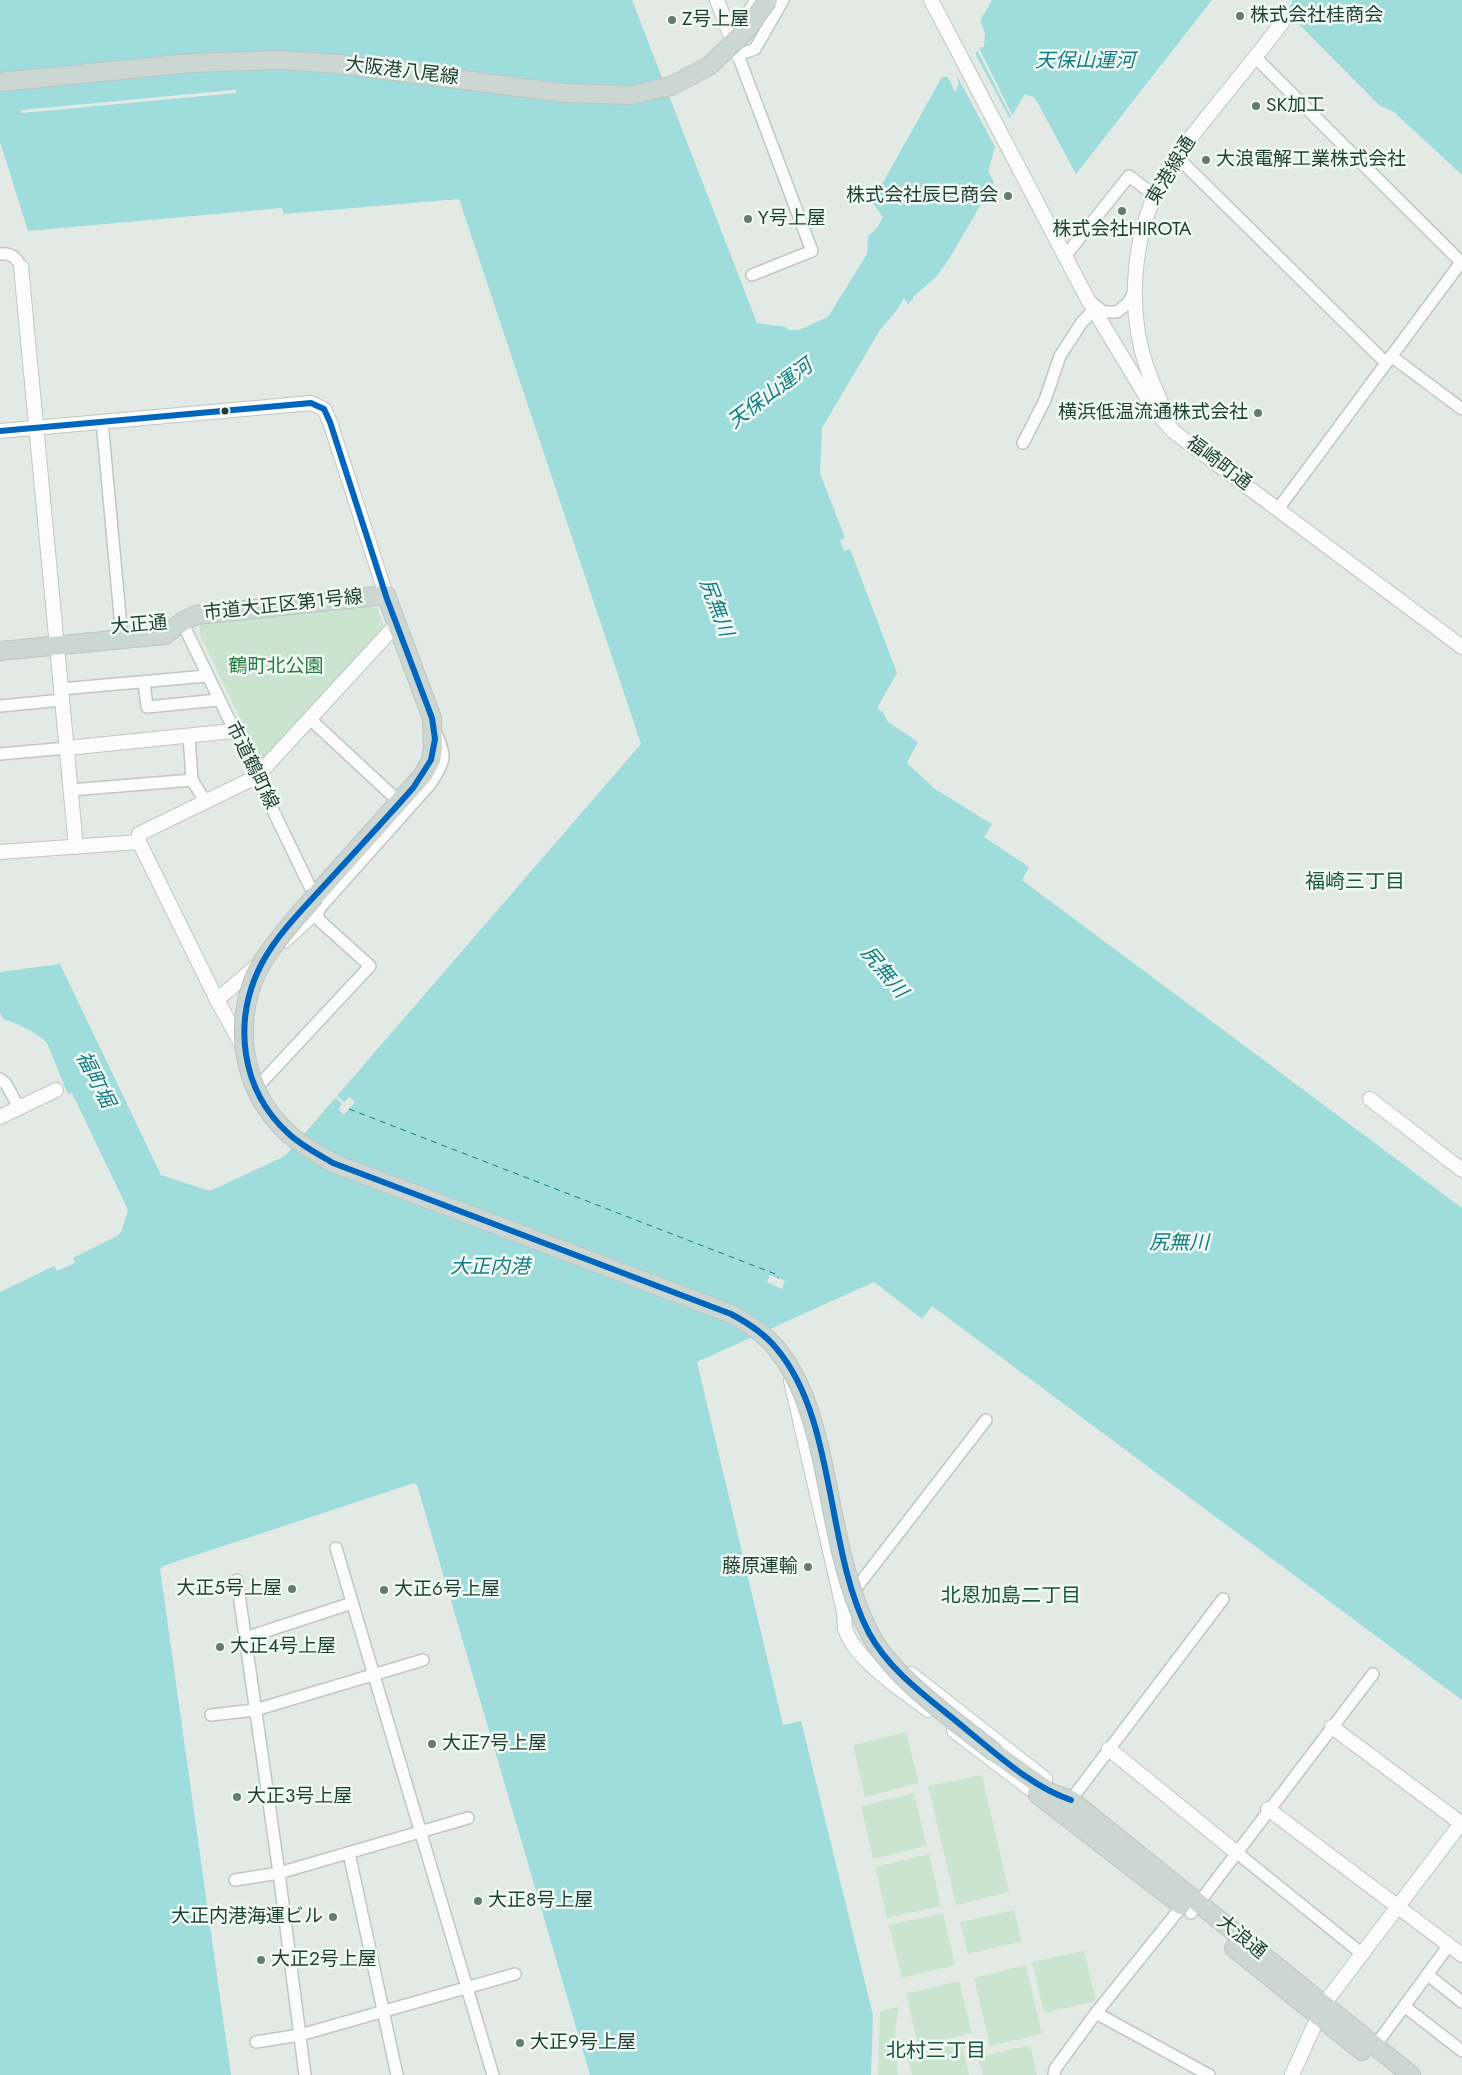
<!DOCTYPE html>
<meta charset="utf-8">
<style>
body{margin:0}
canvas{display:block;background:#e3eae6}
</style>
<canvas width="1462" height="2075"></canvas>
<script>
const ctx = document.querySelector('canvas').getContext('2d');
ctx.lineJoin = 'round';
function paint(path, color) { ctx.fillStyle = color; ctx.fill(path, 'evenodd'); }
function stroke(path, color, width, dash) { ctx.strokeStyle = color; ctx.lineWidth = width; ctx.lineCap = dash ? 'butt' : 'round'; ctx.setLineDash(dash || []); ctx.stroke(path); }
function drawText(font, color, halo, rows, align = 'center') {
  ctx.font = font + ' Jost,"Noto Sans JP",sans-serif'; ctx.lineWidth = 5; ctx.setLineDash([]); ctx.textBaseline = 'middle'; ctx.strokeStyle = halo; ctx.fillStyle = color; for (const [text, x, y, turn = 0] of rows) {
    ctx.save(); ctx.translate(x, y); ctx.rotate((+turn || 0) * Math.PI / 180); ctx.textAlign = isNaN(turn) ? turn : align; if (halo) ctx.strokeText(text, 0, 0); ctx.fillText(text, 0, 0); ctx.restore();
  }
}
paint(new Path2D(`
 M 364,606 L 377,608 L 383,624 L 382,632 L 265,759 L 260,759 L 200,635 L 200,622 Z
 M 906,1732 L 919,1783 L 865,1797 L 853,1745 Z
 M 982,1775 L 1009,1892 L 956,1905 L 928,1786 Z
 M 914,1793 L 927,1846 L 873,1859 L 861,1806 Z
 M 929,1854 L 941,1906 L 887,1918 L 875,1867 Z
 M 1014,1910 L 1022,1941 L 968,1954 L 960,1922 Z
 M 943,1913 L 955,1965 L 902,1978 L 889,1925 Z
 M 1084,1951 L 1096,2001 L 1044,2013 L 1032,1962 Z
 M 1026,1965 L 1042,2034 L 990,2046 L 974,1978 Z
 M 959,1981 L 972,2033 L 918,2046 L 906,1994 Z
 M 899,2007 L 895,2030 L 898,2075 L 878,2075 L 880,2011 Z
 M 962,2043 L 969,2075 L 912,2075 L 907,2056 Z
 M 1030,2045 L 1037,2075 L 983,2075 L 978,2057 Z`), '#cbe4cf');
paint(new Path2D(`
 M 0,0 L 632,0 L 757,323 L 786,327 L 788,330 L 799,330 L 828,317 L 867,254 L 868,236 L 877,228 L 883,217 L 872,202 L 942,77 L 948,77 L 955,92 L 959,84 L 957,79 L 980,47 L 984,47 L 985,33 L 980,21 L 992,0 L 1212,0 L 1076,174 L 1035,98 L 1025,94 L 997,141 L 988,171 L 994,182 L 949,259 L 937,276 L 913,297 L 913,299 L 908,304 L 904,298 L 897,310 L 880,330 L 822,428 L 820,473 L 845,538 L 840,540 L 844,551 L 850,549 L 897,673 L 877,708 L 883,712 L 888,722 L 918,742 L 907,763 L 935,789 L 992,824 L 984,837 L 1029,867 L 1022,880 L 1462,1208 L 1462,1700 L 932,1306 L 922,1319 L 874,1282 L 697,1362 L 783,1725 L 801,1721 L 873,2015 L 871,2075 L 590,2075 L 417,1485 L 414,1483 L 163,1566 L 160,1569 L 231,2075 L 0,2075 L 0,1292 L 54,1266 L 57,1271 L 75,1263 L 73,1258 L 117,1236 L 121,1232 L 128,1210 L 72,1093 L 68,1094 L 47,1043 C 40,1034 14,1022 3,1019 L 0,1012 L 0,972 L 60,964 L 161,1175 L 210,1191 L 285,1156 L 641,744 L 459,199 L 284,214 L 282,208 L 28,231 L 0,142 Z
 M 1292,0 L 1462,0 L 1462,175 L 1394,112 L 1380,106 L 1286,11 L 1292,3 Z`), '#9fdcdc');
paint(new Path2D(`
 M 978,46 L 1014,119 L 1013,121 L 976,48 Z
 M 975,53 L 1012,123 L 996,149 L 957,76 Z
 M 233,90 L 236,90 L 236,93 L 22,113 L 21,111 L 22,110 Z
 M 337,1096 L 344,1102 L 349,1097 L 355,1102 L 344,1115 L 338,1109 L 342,1104 L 336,1098 Z
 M 770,1275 L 785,1281 L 782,1289 L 767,1282 Z`), '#e3eae6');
stroke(new Path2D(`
 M 349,1109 L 778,1275 L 778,1278`), '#127d82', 1, [6, 5]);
const minor = new Path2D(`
 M 729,29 L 740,25 L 756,0
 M 1255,57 L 1461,262
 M 1177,157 L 1386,363
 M 0,254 C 11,253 16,257 21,267
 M 1066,255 L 1129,176 L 1154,195
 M 752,275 L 812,251 L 738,55 L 755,49 L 783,0
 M 1091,302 L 1103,312 L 1117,312 L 1128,303 L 1135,290
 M 1391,356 L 1462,409
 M 102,421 L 121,627
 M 1023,443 L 1045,400 L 1060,356 L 1082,322 L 1094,310
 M 1278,509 L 1462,261
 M 182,622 L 312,891 L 319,920 L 370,966 L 260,1084
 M 144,682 L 147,707 L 218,700
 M 61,689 L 207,676
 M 0,706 L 62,700
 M 310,719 L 394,797
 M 189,736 L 192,780 L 205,801
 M 0,754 L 67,748
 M 71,790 L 192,780
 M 317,911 L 431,783 C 445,760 447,758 436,733
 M 0,1079 L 6,1084 L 19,1108
 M 336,1548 L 493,2075
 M 237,1580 L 279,1873 L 305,2075
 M 850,1596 L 986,1420
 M 245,1638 L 352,1603
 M 211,1715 L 255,1710 L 423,1660
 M 1067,1805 L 1223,1599
 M 1236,1852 L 1361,1953
 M 349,1853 L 397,2075
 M 235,1880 L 279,1873 L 468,1818
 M 1191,1913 L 1373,1674
 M 1428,1975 L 1462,2002
 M 1404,2006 L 1462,2051
 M 1096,2013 L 1209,2075
 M 256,2042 L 300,2035 L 515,1974
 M 1375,2046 L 1449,1945
 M 1054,2075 L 1055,2069 L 1096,2013 L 1187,1900`);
const tertiary = new Path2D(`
 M 717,0 L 738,55
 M 931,0 L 1088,300 L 1155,411 L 1174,432 L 1462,647
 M 21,267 L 76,847
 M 1168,417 C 1160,401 1153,384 1147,368 C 1128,314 1132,248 1154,197 C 1166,166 1190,138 1211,112 C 1235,82 1259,53 1282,23
 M 0,431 L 311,403 L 324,409 L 330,422 L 386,595
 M 67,748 L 233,731
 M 139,842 L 139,834 L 256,777 L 396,625
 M 0,852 L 139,842 L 217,1000 L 244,1049
 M 284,941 L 317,911
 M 217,1000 L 261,962
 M 1370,1099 L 1462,1170
 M 0,1117 L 56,1090
 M 791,1381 L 844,1612 C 845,1617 844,1623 845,1628 C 854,1660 903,1690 928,1710
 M 911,1674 L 1045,1779
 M 1332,1727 L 1462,1824
 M 954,1731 L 1029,1788
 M 1109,1749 L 1236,1852
 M 1268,1809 L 1462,1955
 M 1292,2075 L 1324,2004 L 1462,1822`);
const primary = new Path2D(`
 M 0,651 L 165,635 L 182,622 L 196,615 L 386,595 L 432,718 L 433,748 L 431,760 L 423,775 L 315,896
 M 995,1753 L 1051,1793 L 1071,1800 L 1411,2075
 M 1037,1794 L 1181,1905
 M 1234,1948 L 1362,2051`);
stroke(minor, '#c0c7c3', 14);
stroke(tertiary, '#c0c7c3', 16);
stroke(primary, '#bbc6c2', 20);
stroke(minor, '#fbfcfb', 11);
stroke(tertiary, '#fbfcfb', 14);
stroke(primary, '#ccd6d2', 18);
const primaryBridge = new Path2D(`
 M 0,82 L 191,63 L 280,60 L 339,64 L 564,93 L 631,95 L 671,86 L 709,66 L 745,32 L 768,0
 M 315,896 C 297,917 278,937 263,961 C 230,1016 240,1091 289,1134 C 302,1146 318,1154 333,1163 L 731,1314 C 748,1323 764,1333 776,1348 C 802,1379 813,1420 822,1459 C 834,1515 842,1578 868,1630 C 891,1678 954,1719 995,1753`);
stroke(primaryBridge, '#bbc6c2', 20, []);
stroke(primaryBridge, '#ccd6d2', 18);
stroke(new Path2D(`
 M 0,431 L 311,403 L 324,409 L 330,422 L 387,599 L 432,718 L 435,739 L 431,760 L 413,788 C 383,822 352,855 321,889 C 300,912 277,935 262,963 C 232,1020 240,1090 289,1134 C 302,1146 318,1154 333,1163 L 731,1314 C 748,1323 764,1333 776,1348 C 837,1419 825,1550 869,1633 C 891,1674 933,1701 968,1731 C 999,1756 1032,1787 1071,1800`), '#0065bd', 6);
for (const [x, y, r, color] of [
 [1240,16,5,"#647b71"],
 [672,20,5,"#647b71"],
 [1256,106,5,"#647b71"],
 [1206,160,5,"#647b71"],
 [1008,196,5,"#647b71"],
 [1122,211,5,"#647b71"],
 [748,219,5,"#647b71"],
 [225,411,4.5,"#1f3f32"],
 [1258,413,5,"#647b71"],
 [808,1567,5,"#647b71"],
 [292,1589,5,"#647b71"],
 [384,1590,5,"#647b71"],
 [220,1647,5,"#647b71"],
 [432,1744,5,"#647b71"],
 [237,1797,5,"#647b71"],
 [478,1901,5,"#647b71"],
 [333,1917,5,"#647b71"],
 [261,1960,5,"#647b71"],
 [520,2043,5,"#647b71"]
]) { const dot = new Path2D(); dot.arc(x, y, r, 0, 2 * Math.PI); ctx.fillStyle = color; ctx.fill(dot); stroke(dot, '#f1f9f4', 2); }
drawText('19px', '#1f3f32', '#f1f9f4', [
 ["株式会社桂商会",1250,16],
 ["Z号上屋",682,20],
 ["SK加工",1266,106],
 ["大浪電解工業株式会社",1216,160],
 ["株式会社辰巳商会",998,196,"right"],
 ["Y号上屋",758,219],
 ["株式会社HIROTA",1122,230,"center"],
 ["横浜低温流通株式会社",1248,413,"right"],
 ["藤原運輸",798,1567,"right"],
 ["大正5号上屋",282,1589,"right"],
 ["大正6号上屋",394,1590],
 ["大正4号上屋",230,1647],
 ["大正7号上屋",442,1744],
 ["大正3号上屋",247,1797],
 ["大正8号上屋",488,1901],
 ["大正内港海運ビル",323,1917,"right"],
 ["大正2号上屋",271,1960],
 ["大正9号上屋",530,2043]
], 'left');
drawText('19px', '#1f3f32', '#f1f9f4', [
 ["大阪港八尾線",402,72,7],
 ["東港線通",1172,171,-59],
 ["福崎町通",1218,464,37],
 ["市道大正区第1号線",283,606,-6],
 ["大正通",139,626,-5],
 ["市道鶴町線",251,766,64],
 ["大浪通",1241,1938,39]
]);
drawText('19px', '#257a3b', '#f1f9f4', [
 ["鶴町北公園",276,667]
]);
drawText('italic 20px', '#127d82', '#f1f9f4', [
 ["天保山運河",1085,62],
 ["天保山運河",771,395,-37],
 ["尻無川",715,608,69],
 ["尻無川",883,973,50],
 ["福町堀",94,1080,63],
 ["尻無川",1179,1244],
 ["大正内港",490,1268]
]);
drawText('20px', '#19533e', '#f1f9f4', [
 ["福崎三丁目",1355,883],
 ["北恩加島二丁目",1011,1597],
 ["北村三丁目",936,2052]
]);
</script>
